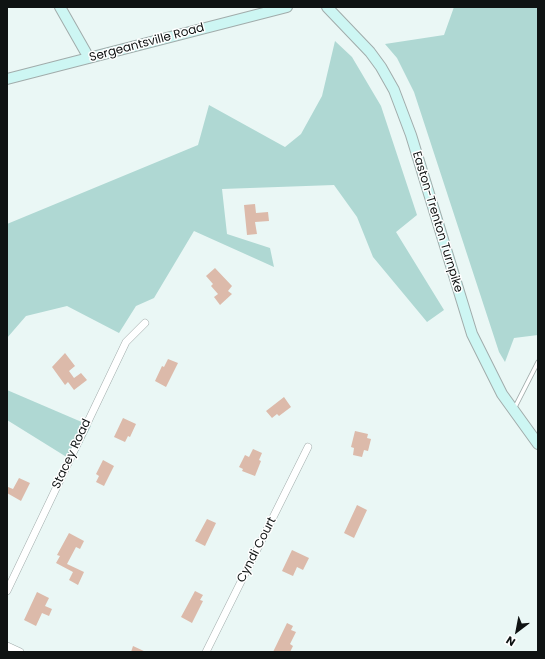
<!DOCTYPE html>
<style>
body{margin:0}
#map{position:relative;width:545px;height:659px;overflow:hidden;background:#eaf7f5;font-family:Poppins,sans-serif}
canvas{display:block}
.frame{position:absolute;inset:0;border:8px solid #0f1313;pointer-events:none}
.north{position:absolute;left:497px;top:611px;width:40px;height:40px;-webkit-text-stroke:3px #fff;paint-order:stroke;rotate:212deg;font-size:11px;font-weight:700;line-height:16px;text-align:center;color:#0f1313}
.north::after{content:'';display:block;margin:auto;width:14px;height:18px;background:#0f1313;clip-path:polygon(50% 0,100% 100%,50% 72%,0 100%)}
</style>
<div id="map">
<canvas width="545" height="659"></canvas>
<div class="frame"></div>
<div class="north">N</div>
</div>
<script>
const ctx = document.querySelector('canvas').getContext('2d');
ctx.lineJoin = 'round';
function paint(path, color) { ctx.fillStyle = color; ctx.fill(path, 'evenodd'); }
function stroke(path, color, width, dash) { ctx.strokeStyle = color; ctx.lineWidth = width; ctx.lineCap = dash ? 'butt' : 'round'; ctx.setLineDash(dash || []); ctx.stroke(path); }
function drawText(font, color, halo, rows, align = 'center') {
  ctx.font = font + ' Poppins,sans-serif'; ctx.lineWidth = 3; ctx.setLineDash([]); ctx.textBaseline = 'middle'; ctx.strokeStyle = halo; ctx.fillStyle = color; for (const [text, x, y, turn = 0] of rows) {
    ctx.save(); ctx.translate(x, y); ctx.rotate((+turn || 0) * Math.PI / 180); ctx.textAlign = isNaN(turn) ? turn : align; if (halo) ctx.strokeText(text, 0, 0); ctx.fillText(text, 0, 0); ctx.restore();
  }
}
paint(new Path2D(`
 M 454,7 L 538,7 L 538,335 L 514,338 L 505,362 L 499,352 L 414,92 L 397,58 L 385,44 L 444,35 Z
 M 335,41 L 352,57 L 381,106 L 417,215 L 396,232 L 444,310 L 427,322 L 373,257 L 357,217 L 334,185 L 222,189 L 227,234 L 270,248 L 274,267 L 194,231 L 154,298 L 136,306 L 119,333 L 67,306 L 26,316 L 7,338 L 7,224 L 198,145 L 209,105 L 285,147 L 301,134 L 322,96 Z
 M 7,390 L 91,426 L 73,461 L 7,420 Z`), '#afd8d3');
paint(new Path2D(`
 M 255,204 L 256,213 L 268,212 L 269,221 L 255,222 L 257,234 L 247,235 L 244,205 Z
 M 215,268 L 232,286 L 228,291 L 232,294 L 220,305 L 214,297 L 218,294 L 211,286 L 213,284 L 206,276 Z
 M 65,353 L 75,366 L 69,371 L 74,378 L 81,373 L 87,380 L 74,390 L 68,382 L 65,385 L 52,367 Z
 M 168,359 L 178,363 L 166,387 L 155,381 L 162,366 L 164,367 Z
 M 284,397 L 291,407 L 279,416 L 277,414 L 272,418 L 266,411 Z
 M 123,418 L 136,424 L 130,437 L 128,436 L 125,442 L 114,437 Z
 M 355,431 L 368,434 L 367,438 L 371,439 L 368,451 L 364,450 L 362,457 L 353,455 L 354,448 L 351,447 Z
 M 253,449 L 262,453 L 259,460 L 261,461 L 255,476 L 242,471 L 243,469 L 239,467 L 245,455 L 249,457 Z
 M 103,460 L 114,466 L 104,486 L 96,482 L 99,476 L 96,474 Z
 M 19,478 L 30,483 L 21,501 L 7,493 L 8,487 L 13,489 Z
 M 357,505 L 367,510 L 354,538 L 344,533 Z
 M 207,519 L 216,523 L 205,546 L 195,541 Z
 M 69,533 L 84,541 L 80,549 L 76,547 L 67,564 L 84,572 L 78,585 L 69,580 L 73,572 L 56,563 L 60,556 L 57,555 Z
 M 292,550 L 309,558 L 303,570 L 297,567 L 293,576 L 282,571 Z
 M 195,591 L 203,595 L 200,600 L 203,601 L 192,623 L 181,617 Z
 M 37,592 L 49,598 L 45,606 L 52,609 L 49,616 L 42,613 L 36,626 L 24,620 Z
 M 287,623 L 293,626 L 291,630 L 296,632 L 290,644 L 293,646 L 290,652 L 273,652 Z
 M 133,646 L 146,652 L 131,652 Z`), '#dcbaaa');
const service = new Path2D(`
 M 514,409 L 538,362`);
const minor = new Path2D(`
 M 7,591 L 126,342 L 145,323
 M 7,646 L 20,652
 M 206,652 L 308,447`);
const secondary = new Path2D(`
 M 60,7 L 89,58
 M 327,7 L 370,52 L 381,67 L 394,90 L 411,135 L 472,334 L 502,394 L 538,444
 M 7,79 L 287,7`);
stroke(service, '#a1acab', 5);
stroke(minor, '#a1acab', 8);
stroke(secondary, '#a1acab', 12);
stroke(service, '#fff', 3.5);
stroke(minor, '#fff', 7);
stroke(secondary, '#cdf6f3', 10);
drawText('12px', '#0f1313', '#fff', [
 ["Sergeantsville Road",147,43,-15],
 ["Easton-Trenton Turnpike",437,222,73],
 ["Stacey Road",72,454,-65],
 ["Cyndi Court",257,550,-63]
]);
</script>
